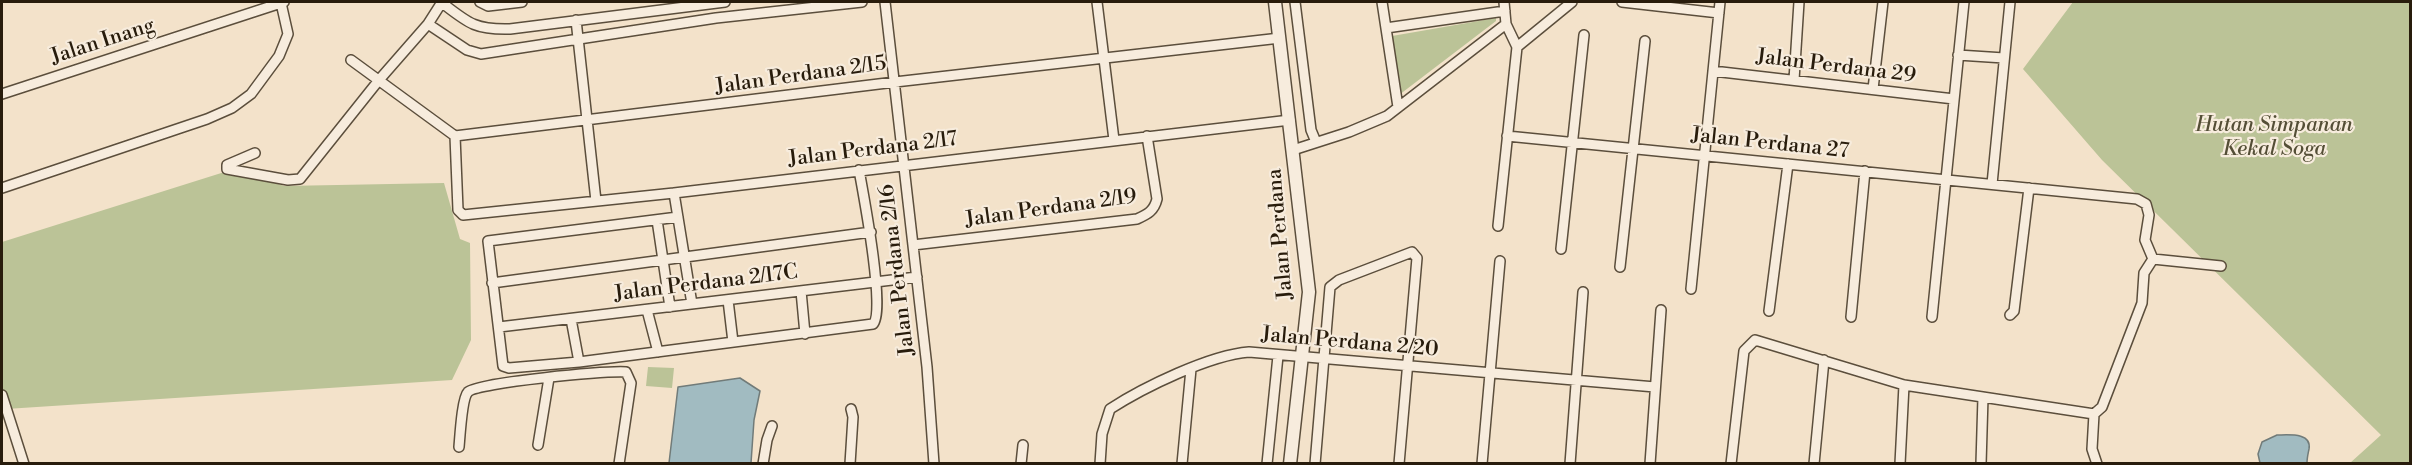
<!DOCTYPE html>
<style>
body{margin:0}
#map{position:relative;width:2412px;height:465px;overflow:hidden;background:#f3e2ca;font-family:"Libre Bodoni",serif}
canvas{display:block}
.frame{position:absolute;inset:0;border:3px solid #281c0c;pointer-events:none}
</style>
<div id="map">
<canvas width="2412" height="465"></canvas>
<div class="frame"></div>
</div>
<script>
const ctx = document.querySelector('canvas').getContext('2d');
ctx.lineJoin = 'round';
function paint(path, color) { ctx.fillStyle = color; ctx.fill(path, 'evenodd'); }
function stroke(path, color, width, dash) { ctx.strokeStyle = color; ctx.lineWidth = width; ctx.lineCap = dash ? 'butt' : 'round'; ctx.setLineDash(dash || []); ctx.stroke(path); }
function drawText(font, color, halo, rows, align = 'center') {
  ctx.font = font + ' "Libre Bodoni",serif'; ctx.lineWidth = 4.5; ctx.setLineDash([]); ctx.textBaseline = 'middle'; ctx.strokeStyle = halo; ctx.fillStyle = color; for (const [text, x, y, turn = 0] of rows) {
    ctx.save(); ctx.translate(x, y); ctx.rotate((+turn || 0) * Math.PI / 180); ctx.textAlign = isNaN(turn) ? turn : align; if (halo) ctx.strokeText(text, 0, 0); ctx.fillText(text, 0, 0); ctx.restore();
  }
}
paint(new Path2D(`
 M 2073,2 L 2410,2 L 2410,463 L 2350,463 L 2381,435 L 2102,160 L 2023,69 Z
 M 1496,18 L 1496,21 L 1399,95 L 1392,36 Z
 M 234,169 L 284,186 L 444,183 L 460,239 L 470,243 L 471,340 L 452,380 L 6,409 L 2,398 L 2,242 Z
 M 648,367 L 674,368 L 672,388 L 646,386 Z`), '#bbc397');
const water = new Path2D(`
 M 740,378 L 760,391 L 754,420 L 751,463 L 669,463 L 678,387 Z
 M 2277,435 C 2288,435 2312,432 2309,449 C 2308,454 2307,458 2307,463 L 2260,463 L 2258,454 L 2262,442 Z`);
paint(water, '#a1bbc1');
stroke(water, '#717b79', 1.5);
const minor = new Path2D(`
 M 441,2 C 468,23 475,30 510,29 L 725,2
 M 480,2 L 488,6 L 522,2
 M 885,2 L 927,367 L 934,464
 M 1097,2 L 1114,140
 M 1295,2 L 1311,130 L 1316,142
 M 1382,2 L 1398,107
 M 1504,2 L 1506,24 L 1517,47
 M 1622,2 L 1719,13
 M 576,20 L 596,201
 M 428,24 L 467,50 L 481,54 L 716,18 L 862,2
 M 1386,28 L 1505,11
 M 1958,55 L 2004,58
 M 351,60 L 455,136 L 895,82 L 1280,38
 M 1713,71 L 1954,99
 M 1794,80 L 1799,2
 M 1873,89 L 1883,2
 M 2,94 L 284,2
 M 455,136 L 458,210 L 463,215 L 674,193 L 1290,120
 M 1507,136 L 2137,199 L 2146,204 L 2149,215 L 2145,240 L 2153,259 L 2144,273 L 2142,303 L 2102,407 L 2094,414 L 2092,449 L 2097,464
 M 1293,150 L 1349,132 L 1387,116 L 1506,24
 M 255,153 L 227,165 L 227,169 L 288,180 L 300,179 L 379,80 L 428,24 L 442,2
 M 1992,184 L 2010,2
 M 2,188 L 207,119 L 232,108 L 251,94 L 279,56 L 288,34 L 281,3
 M 674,193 L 692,304
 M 678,217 L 488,241 L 503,366 L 509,368 L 579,362 L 873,324 C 886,312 863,192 859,170
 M 657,220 L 670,307
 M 1498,226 L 1517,47 L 1572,2
 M 913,245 L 1137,219 C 1148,214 1154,211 1157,199 L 1147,136
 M 1561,249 L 1584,35
 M 2153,259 L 2221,266
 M 1620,267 L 1645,41
 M 492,283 L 871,232
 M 1691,289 L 1720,2
 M 801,291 L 805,334
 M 728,300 L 733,342
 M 647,310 L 658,352
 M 1769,311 L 1788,164
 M 2010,315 L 2014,311 L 2029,188
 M 1851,317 L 1865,171
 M 1932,317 L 1964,2
 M 571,319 L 579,362
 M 499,327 L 917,277
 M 2,395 L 24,464
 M 538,445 L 549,378
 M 459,447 C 460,436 462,398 468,392 C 477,382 608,371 626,372 L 631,383 L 619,464
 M 763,464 L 767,440 L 772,426
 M 850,464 L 853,417 L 851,409
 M 1021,464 L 1023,445
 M 1100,464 L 1102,434 L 1110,409 C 1144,387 1210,355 1249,352 L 1655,387
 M 1182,464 L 1191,369
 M 1267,464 L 1278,356
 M 1315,464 L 1330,287 L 1339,280 L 1412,252 L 1417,258 L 1399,464
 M 1482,464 L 1500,261
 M 1570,464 L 1583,292
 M 1650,464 L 1661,310
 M 1731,464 L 1744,351 L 1755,340 L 1904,385 L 2094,414
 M 1814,464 L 1824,360
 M 1900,464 L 1904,385
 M 1981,464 L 1983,397`);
const tertiary = new Path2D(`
 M 1275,2 L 1309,292 L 1290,464`);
stroke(minor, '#5b4e3c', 12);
stroke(tertiary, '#5b4e3c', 15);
stroke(minor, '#f7ecdd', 9);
stroke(tertiary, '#f7ecdd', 12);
drawText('21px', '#281c0c', '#f7ecdd', [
 ["Jalan Inang",103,42,-18],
 ["Jalan Perdana 29",1836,67,7],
 ["Jalan Perdana 2/15",801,76,-8],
 ["Jalan Perdana 27",1770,144,6],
 ["Jalan Perdana 2/17",873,150,-7],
 ["Jalan Perdana 2/19",1051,209,-8],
 ["Jalan Perdana",1281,234,-95],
 ["Jalan Perdana 2/16",898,270,-97],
 ["Jalan Perdana 2/17C",706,284,-7],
 ["Jalan Perdana 2/20",1350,343,5]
]);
drawText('italic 21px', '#544e36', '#f7ecdd', [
 ["Hutan Simpanan",2274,126],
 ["Kekal Soga",2274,150]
]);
</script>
